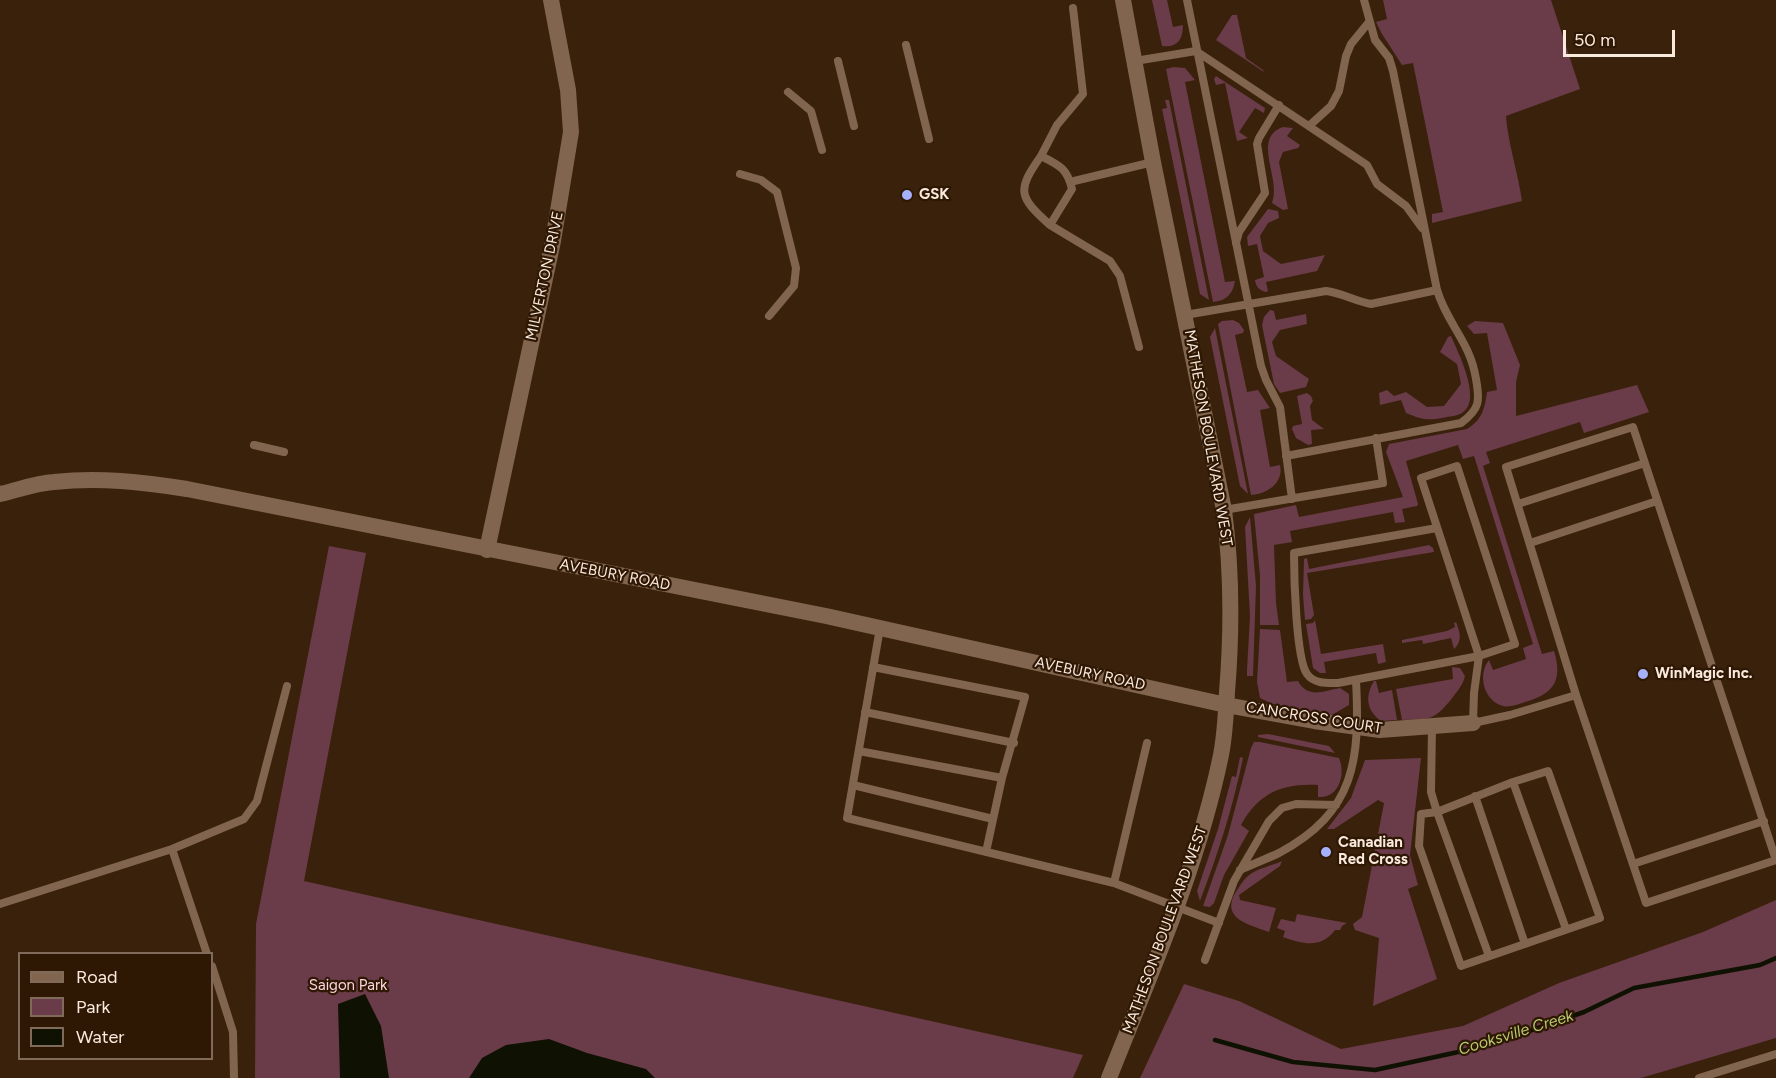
<!DOCTYPE html>
<style>
body{margin:0}
#map{position:relative;width:1776px;height:1078px;overflow:hidden;background:#39210b;font-family:Figtree,sans-serif}
canvas{display:block}
.legend{position:absolute;left:18px;top:952px;width:195px;height:108px;box-sizing:border-box;background:#2e1703;border:2px solid #806b5a;margin:0;padding:8px 10px;list-style:none;font-size:18px;color:#fae9dd}
.legend li{display:flex;align-items:center;gap:12px;height:30px}
.legend b{width:30px;border:2px solid #806b5a}
.scale{position:absolute;left:1563px;top:30px;width:112px;height:27px;box-sizing:border-box;border:3px solid #fae9dd;border-top:0;padding-left:8px;font-size:18px;line-height:21px;white-space:nowrap;color:#fae9dd;-webkit-text-stroke:4px #2e1703;paint-order:stroke}
</style>
<div id="map">
<canvas width="1776" height="1078"></canvas>
<ul class="legend">
<li><b style="height:8px;background:#81654e"></b>Road</li>
<li><b style="height:16px;background:#6a3b48"></b>Park</li>
<li><b style="height:16px;background:#0f1202"></b>Water</li>
</ul>
<div class="scale">50 m</div>
</div>
<script>
const ctx = document.querySelector('canvas').getContext('2d');
ctx.lineJoin = 'round';
function paint(path, color) { ctx.fillStyle = color; ctx.fill(path, 'evenodd'); }
function stroke(path, color, width, dash) { ctx.strokeStyle = color; ctx.lineWidth = width; ctx.lineCap = dash ? 'butt' : 'round'; ctx.setLineDash(dash || []); ctx.stroke(path); }
function drawText(font, color, halo, rows, align = 'center') {
  ctx.font = font + ' Figtree,sans-serif'; ctx.lineWidth = 4.5; ctx.setLineDash([]); ctx.textBaseline = 'middle'; ctx.strokeStyle = halo; ctx.fillStyle = color; for (const [text, x, y, turn = 0] of rows) {
    ctx.save(); ctx.translate(x, y); ctx.rotate((+turn || 0) * Math.PI / 180); ctx.textAlign = isNaN(turn) ? turn : align; if (halo) ctx.strokeText(text, 0, 0); ctx.fillText(text, 0, 0); ctx.restore();
  }
}
paint(new Path2D(`
 M 1152,0 L 1167,0 L 1173,27 L 1183,25 C 1183,40 1177,48 1162,46 Z
 M 1383,0 L 1551,0 L 1580,89 L 1506,116 C 1508,144 1518,172 1522,201 L 1432,223 L 1432,214 L 1443,212 L 1413,63 L 1402,65 L 1382,34 L 1376,22 L 1387,19 Z
 M 1232,15 L 1237,15 L 1246,58 L 1263,70 L 1264,72 L 1216,40 Z
 M 1173,67 L 1185,68 L 1195,80 L 1185,82 L 1225,282 L 1235,281 C 1233,294 1226,301 1213,302 L 1166,69 Z
 M 1216,76 L 1265,108 L 1264,113 L 1255,108 L 1239,132 L 1248,138 L 1237,141 L 1225,83 L 1216,85 L 1214,79 Z
 M 1165,100 L 1169,100 L 1209,300 L 1200,294 L 1162,109 L 1167,108 Z
 M 1283,127 L 1293,128 L 1287,136 L 1300,145 L 1298,148 L 1283,152 L 1279,162 L 1288,209 L 1283,210 L 1272,203 C 1282,179 1251,138 1283,127 Z
 M 1268,209 L 1278,211 L 1279,218 L 1268,223 L 1260,236 L 1263,251 L 1281,264 L 1325,255 L 1317,271 L 1266,282 L 1268,291 L 1266,292 C 1259,290 1256,287 1255,280 L 1264,277 L 1257,244 L 1248,246 L 1247,237 Z
 M 1270,310 L 1274,311 L 1276,320 L 1306,314 L 1307,324 L 1280,330 L 1272,342 L 1276,356 L 1309,379 L 1306,387 L 1280,393 L 1274,384 L 1262,325 L 1264,317 Z
 M 1233,320 L 1239,323 L 1244,330 L 1243,333 L 1235,335 L 1247,392 L 1258,390 L 1270,408 L 1260,410 L 1270,467 L 1280,465 C 1284,483 1267,494 1251,495 L 1218,324 L 1222,321 Z
 M 1475,321 L 1503,323 L 1520,365 L 1516,382 L 1516,416 L 1637,385 L 1649,412 L 1584,433 L 1580,422 L 1486,452 L 1490,463 L 1483,466 L 1542,654 L 1554,651 C 1563,680 1554,694 1525,702 C 1518,704 1510,708 1503,706 C 1484,701 1477,675 1489,660 L 1493,670 L 1526,659 L 1523,648 L 1533,644 L 1474,456 L 1463,459 L 1458,445 L 1406,461 L 1418,504 L 1417,506 L 1402,509 L 1405,522 L 1395,523 L 1393,512 L 1290,531 L 1292,542 L 1274,545 L 1276,603 L 1279,625 L 1260,625 L 1260,576 L 1254,514 L 1296,505 L 1299,517 L 1403,497 L 1386,452 L 1389,444 L 1467,429 C 1482,420 1485,408 1487,392 L 1497,390 L 1487,333 L 1474,334 L 1467,326 Z
 M 1215,328 L 1248,494 L 1240,486 L 1210,337 Z
 M 1451,336 C 1458,352 1478,392 1467,408 C 1462,415 1455,416 1447,417 C 1428,421 1423,420 1406,413 L 1401,400 L 1380,405 L 1379,393 L 1387,390 L 1394,396 L 1406,392 L 1427,407 L 1444,406 L 1461,384 L 1457,364 L 1440,352 L 1448,337 Z
 M 1307,393 L 1311,396 L 1313,401 L 1310,406 L 1312,420 L 1324,429 L 1311,430 L 1312,444 L 1308,445 L 1296,438 L 1292,429 L 1293,426 L 1302,424 L 1297,396 Z
 M 1250,517 L 1256,586 L 1253,676 L 1247,676 L 1247,670 L 1250,616 L 1245,527 Z
 M 1429,545 L 1433,548 L 1434,552 L 1307,573 L 1314,615 L 1311,619 L 1305,620 L 1303,595 L 1304,559 L 1307,558 L 1309,569 Z
 M 329,546 L 366,553 L 304,881 L 1083,1055 L 1073,1078 L 255,1078 L 256,924 Z
 M 1315,620 L 1321,654 L 1383,644 L 1386,662 L 1378,664 L 1376,653 L 1324,662 L 1326,673 L 1320,673 L 1313,668 L 1306,624 L 1313,623 Z
 M 1456,622 C 1460,632 1463,641 1454,649 L 1451,638 L 1423,644 L 1422,640 L 1402,643 L 1402,640 L 1447,631 L 1455,627 L 1454,623 Z
 M 1260,629 L 1280,630 L 1287,682 L 1298,681 C 1308,699 1323,691 1340,688 L 1349,694 L 1349,705 L 1330,716 L 1273,704 L 1260,698 L 1257,682 Z
 M 1452,667 L 1460,668 L 1465,676 C 1463,685 1458,690 1453,697 C 1434,721 1431,719 1402,720 L 1396,689 L 1453,679 Z
 M 1374,681 L 1376,681 L 1379,693 L 1392,690 L 1397,720 L 1381,721 C 1366,710 1365,696 1374,681 Z
 M 1268,734 L 1329,746 L 1335,753 L 1258,737 L 1258,735 Z
 M 1254,742 L 1260,742 L 1339,758 C 1346,774 1339,799 1318,797 L 1318,785 C 1282,783 1259,793 1241,825 L 1249,831 L 1224,875 L 1214,903 L 1210,907 L 1203,906 L 1228,835 L 1251,748 Z
 M 1240,757 L 1243,758 C 1233,807 1218,854 1200,901 L 1197,891 L 1218,829 L 1232,776 L 1236,777 Z
 M 1421,758 L 1410,855 L 1418,885 L 1408,889 L 1437,979 L 1373,1006 L 1379,938 L 1355,930 L 1353,924 L 1362,917 L 1384,803 L 1378,800 L 1334,829 L 1327,829 L 1351,798 L 1365,760 Z
 M 1282,861 L 1280,866 L 1239,895 L 1240,900 L 1276,908 L 1269,932 C 1251,925 1222,920 1234,895 C 1238,889 1242,881 1248,876 C 1257,868 1272,866 1282,861 Z
 M 1776,900 L 1776,1038 L 1641,1078 L 1140,1078 L 1184,984 L 1239,1001 L 1341,1049 L 1463,1026 L 1559,983 L 1703,932 Z
 M 1297,914 L 1347,923 L 1342,926 L 1340,930 L 1335,930 C 1321,949 1303,944 1283,937 L 1285,931 L 1277,928 L 1281,919 L 1295,922 Z`), '#6a3b48');
paint(new Path2D(`
 M 365,994 L 381,1026 L 389,1078 L 340,1078 L 338,1004 Z
 M 549,1039 L 587,1053 L 646,1069 L 655,1078 L 469,1078 L 482,1058 L 506,1045 Z`), '#0f1202');
stroke(new Path2D(`
 M 1215,1040 L 1293,1062 L 1375,1070 L 1486,1046 L 1584,1012 L 1634,988 L 1760,965 L 1776,958`), '#0f1202', 4.5);
stroke(new Path2D(`
 M 1187,0 L 1261,366 L 1266,380 L 1280,407 L 1292,499
 M 1073,8 L 1083,94 L 1057,125 L 1041,156 C 1059,165 1067,168 1072,189 L 1050,225 L 1110,261 L 1120,276 L 1139,347
 M 906,45 L 929,139
 M 838,61 L 854,126
 M 1135,61 L 1196,51 L 1367,165 L 1377,184 L 1406,206 L 1422,228
 M 788,92 L 811,111 L 822,150
 M 1309,126 L 1331,106 L 1339,91 L 1346,56 L 1351,44 L 1369,22
 M 1041,156 C 1016,191 1019,197 1050,225
 M 740,174 L 761,180 L 777,192 L 796,268 L 794,286 L 769,316
 M 1070,182 L 1153,162
 M 1236,243 L 1239,232 L 1265,193 L 1257,144 L 1259,138 L 1279,105
 M 1185,315 L 1326,291 C 1342,293 1355,301 1371,304 L 1437,290
 M 254,445 L 284,452
 M 1286,456 L 1461,423 C 1480,409 1480,401 1476,379 C 1470,341 1447,324 1437,290 L 1393,71 L 1389,58 L 1375,40 L 1364,0
 M 1457,466 L 1515,644 L 1479,656 L 1421,478 Z
 M 1518,504 L 1645,463
 M 1224,510 L 1383,483 L 1376,438
 M 1437,528 L 1294,553 C 1294,575 1296,659 1307,674 C 1314,684 1327,683 1338,683 L 1479,656 L 1474,693 L 1473,723 L 1510,715 L 1576,695 L 1506,467 L 1633,427 L 1776,860 L 1646,903 L 1576,695
 M 1530,543 L 1657,501
 M 880,628 L 847,818 L 1114,883 L 1219,923
 M 873,667 L 1025,697 L 1002,778 L 986,852
 M 865,712 L 1014,743
 M 1432,727 L 1431,792 L 1437,812 L 1421,814 L 1419,846 L 1461,966 L 1600,918 L 1548,771 L 1513,782 L 1437,812 L 1489,956
 M 859,751 L 1002,778
 M 1513,782 L 1566,929
 M 853,785 L 993,819
 M 1475,796 L 1525,944
 M 172,849 L 207,954
 M 1633,864 L 1764,821
 M 1240,870 C 1253,864 1266,859 1279,853 C 1356,812 1360,759 1356,680
 M 1114,883 L 1147,743
 M 0,904 L 172,849 L 244,819 L 257,801 L 287,686
 M 1205,960 L 1234,881 L 1269,821 L 1282,808 L 1296,804 L 1336,805
 M 212,966 L 233,1032 L 234,1078
 M 1699,1078 L 1776,1054`), '#81654e', 8);
stroke(new Path2D(`
 M 487,550 L 553,241 L 571,132 L 568,90 L 551,0
 M 1226,705 L 1314,721 L 1380,730 L 1473,723`), '#81654e', 16);
stroke(new Path2D(`
 M 0,494 C 18,490 36,483 54,482 C 99,477 143,482 187,489 L 826,616 L 1226,705
 M 1109,1078 C 1151,972 1198,867 1221,755 C 1225,735 1226,713 1227,692 C 1232,631 1232,571 1224,510 L 1153,162 L 1123,0`), '#81654e', 16);
for (const [x, y, r, color] of [
 [907,195,6,"#a6b1fc"],
 [1643,674,6,"#a6b1fc"],
 [1326,852,6,"#a6b1fc"]
]) { const dot = new Path2D(); dot.arc(x, y, r, 0, 2 * Math.PI); ctx.fillStyle = color; ctx.fill(dot); stroke(dot, '#2e1703', 2); }
drawText('bold 15px', '#fae9dd', '#2e1703', [
 ["GSK",919,195],
 ["WinMagic Inc.",1655,674],
 ["Canadian",1338,843],
 ["Red Cross",1338,860]
], 'left');
drawText('15px', '#fae9dd', '#2e1703', [
 ["MILVERTON DRIVE",545,276,-78],
 ["MATHESON BOULEVARD WEST",1208,438,80],
 ["AVEBURY ROAD",615,575,11],
 ["AVEBURY ROAD",1090,674,12],
 ["CANCROSS COURT",1314,718,9],
 ["MATHESON BOULEVARD WEST",1165,930,-70]
]);
drawText('15px', '#fcd4dd', '#2e1703', [
 ["Saigon Park",348,986]
]);
drawText('italic 16px', '#b7c96e', '#2e1703', [
 ["Cooksville Creek",1516,1033,-17]
]);
</script>
